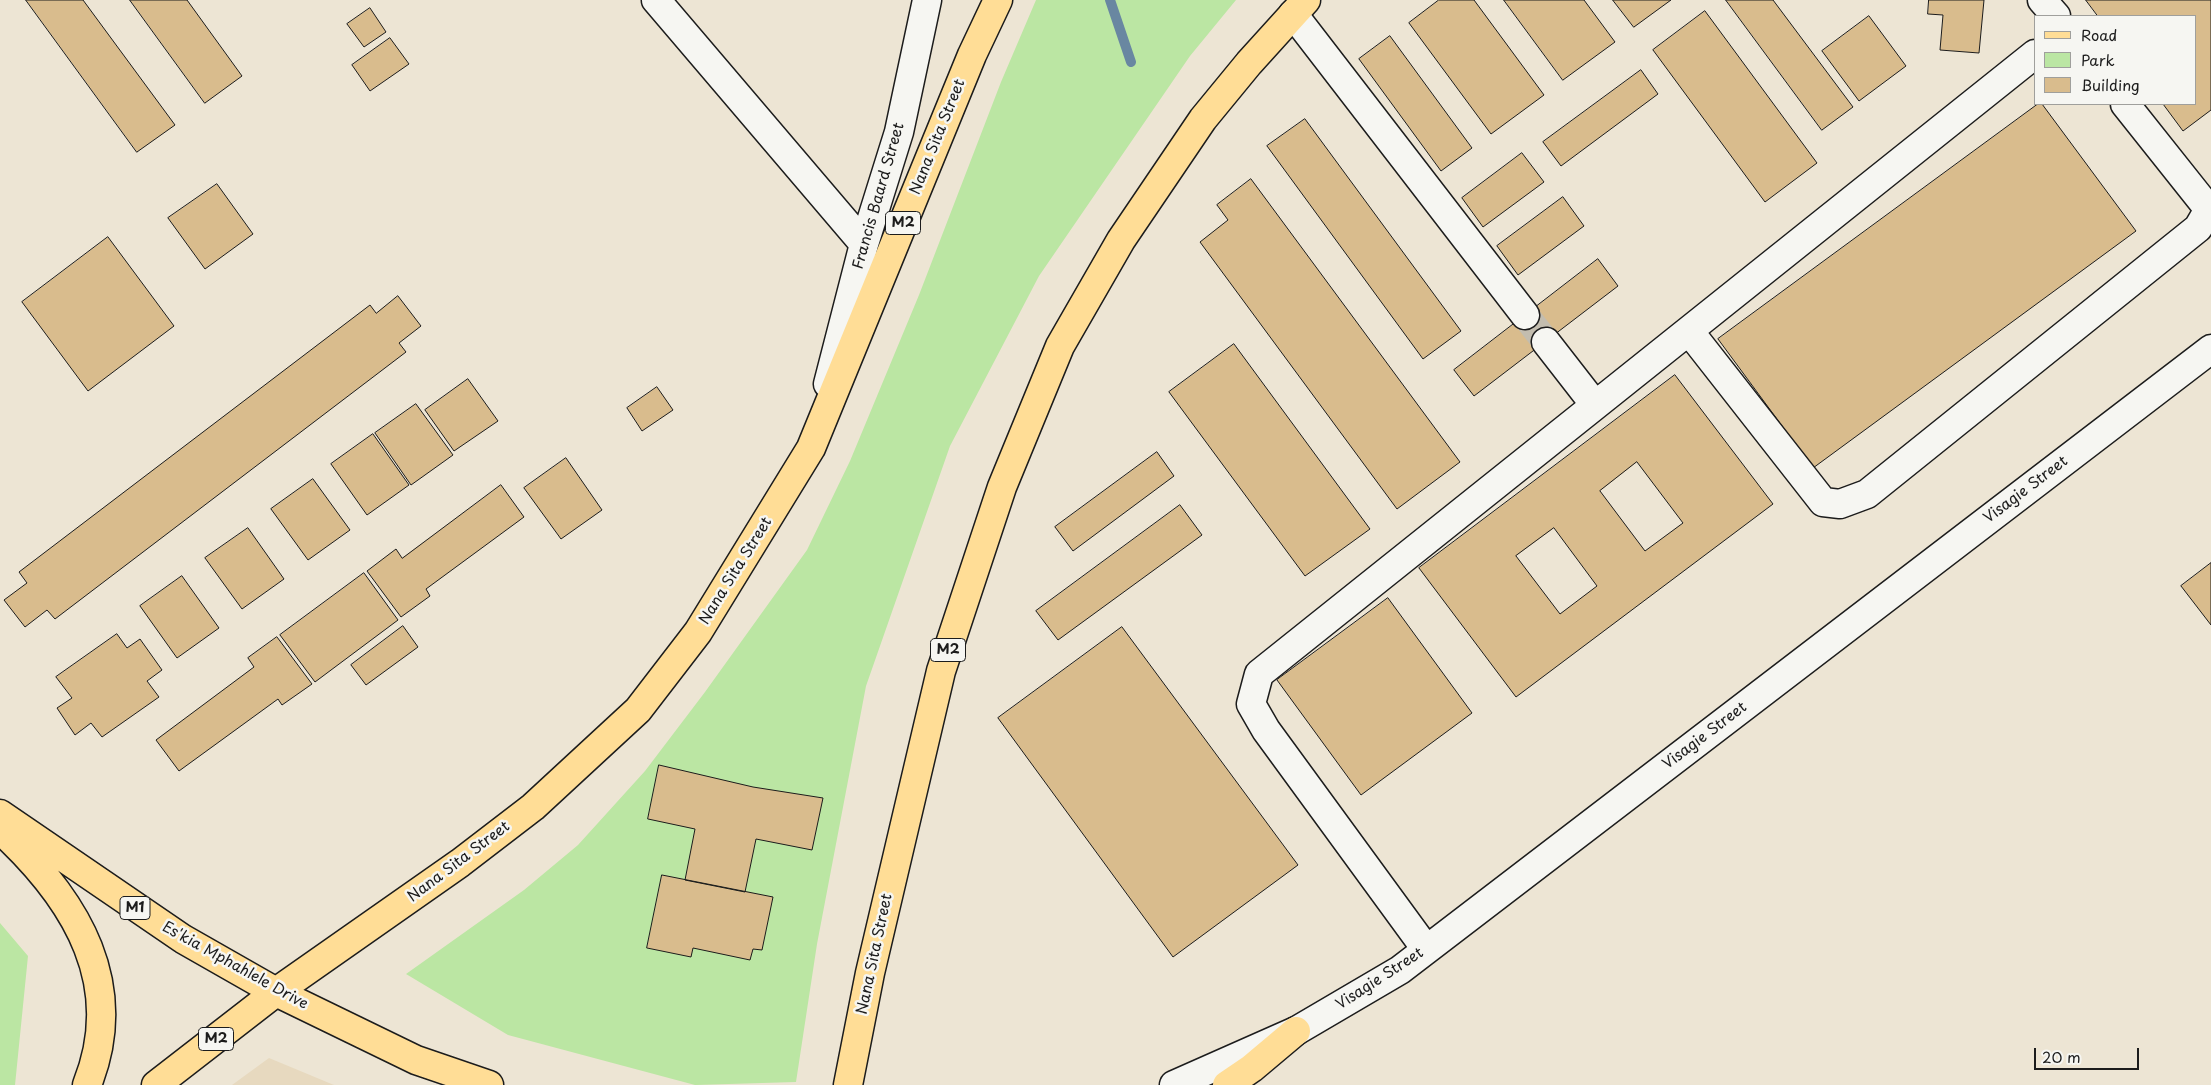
<!DOCTYPE html>
<style>
body{margin:0}
#map{position:relative;width:2211px;height:1085px;overflow:hidden;background:#ede5d4;font-family:"Playpen Sans",sans-serif}
canvas{display:block}
.legend{position:absolute;left:2034px;top:15px;width:162px;height:90px;box-sizing:border-box;background:#f6f6f2;border:1px solid #9f9f9c;margin:0;padding:6px 9px;list-style:none;font-size:15px;color:#1c1c1c}
.legend li{display:flex;align-items:center;gap:10px;height:25px}
.legend b{width:25px;border:1px solid #9f9f9c}
.scale{position:absolute;left:2034px;top:1048px;width:105px;height:22px;box-sizing:border-box;border:2px solid #1c1c1c;border-top:0;padding-left:6px;font-size:15px;line-height:18px;white-space:nowrap;color:#1c1c1c;-webkit-text-stroke:4px #f6f6f2;paint-order:stroke}
</style>
<div id="map">
<canvas width="2211" height="1085"></canvas>
<ul class="legend">
<li><b style="height:6px;background:#ffdd96"></b>Road</li>
<li><b style="height:14px;background:#bbe6a3"></b>Park</li>
<li><b style="height:14px;background:#d9bc8d"></b>Building</li>
</ul>
<div class="scale">20 m</div>
</div>
<script>
const ctx = document.querySelector('canvas').getContext('2d');
ctx.lineJoin = 'round';
function paint(path, color) { ctx.fillStyle = color; ctx.fill(path, 'evenodd'); }
function stroke(path, color, width, dash) { ctx.strokeStyle = color; ctx.lineWidth = width; ctx.lineCap = dash ? 'butt' : 'round'; ctx.setLineDash(dash || []); ctx.stroke(path); }
function drawText(font, color, halo, rows, align = 'center') {
  ctx.font = font + ' "Playpen Sans",sans-serif'; ctx.lineWidth = 5; ctx.setLineDash([]); ctx.textBaseline = 'middle'; ctx.strokeStyle = halo; ctx.fillStyle = color; for (const [text, x, y, turn = 0] of rows) {
    ctx.save(); ctx.translate(x, y); ctx.rotate((+turn || 0) * Math.PI / 180); ctx.textAlign = isNaN(turn) ? turn : align; if (halo) ctx.strokeText(text, 0, 0); ctx.fillText(text, 0, 0); ctx.restore();
  }
}
paint(new Path2D(`
 M 269,1058 L 334,1085 L 232,1085 Z`), '#e7d9bf');
paint(new Path2D(`
 M 1036,0 L 1236,0 L 1190,56 L 1039,276 L 950,446 L 866,686 L 817,944 L 796,1082 L 695,1085 L 508,1035 L 406,974 L 524,890 L 578,845 L 645,771 L 705,692 L 807,550 L 850,461 L 919,295 L 1001,82 Z
 M 0,923 L 28,956 L 15,1085 L 0,1085 Z`), '#bbe6a3');
stroke(new Path2D(`
 M 1110,0 L 1131,62`), '#6987a1', 10);
const building = new Path2D(`
 M 26,0 L 83,0 L 175,125 L 137,152 Z
 M 130,0 L 187,0 L 242,76 L 205,103 Z
 M 1439,0 L 1474,0 L 1544,95 L 1491,134 L 1409,23 Z
 M 1504,0 L 1584,0 L 1615,42 L 1563,80 Z
 M 1613,0 L 1671,0 L 1634,27 Z
 M 1726,0 L 1773,0 L 1853,107 L 1822,130 Z
 M 1929,0 L 1984,0 L 1979,53 L 1940,50 L 1943,15 L 1928,14 Z
 M 2086,0 L 2211,0 L 2211,110 L 2183,131 L 2163,104 L 2195,104 L 2195,16 L 2098,16 Z
 M 370,8 L 386,32 L 364,47 L 347,24 Z
 M 1705,11 L 1817,163 L 1765,202 L 1653,50 Z
 M 1869,16 L 1906,66 L 1859,101 L 1822,51 Z
 M 1390,36 L 1472,148 L 1441,171 L 1359,59 Z
 M 390,38 L 409,64 L 370,91 L 352,65 Z
 M 1641,70 L 1658,94 L 1561,166 L 1543,142 Z
 M 2038,104 L 2042,104 L 2136,231 L 1813,468 L 1718,339 Z
 M 1305,119 L 1461,331 L 1423,359 L 1267,146 Z
 M 1522,153 L 1544,182 L 1483,227 L 1462,198 Z
 M 1251,179 L 1460,462 L 1397,509 L 1200,242 L 1228,220 L 1217,205 Z
 M 217,184 L 253,234 L 205,269 L 168,218 Z
 M 1563,197 L 1584,226 L 1518,275 L 1497,246 Z
 M 108,237 L 174,326 L 88,391 L 22,302 Z
 M 1598,259 L 1618,286 L 1474,396 L 1454,370 Z
 M 398,296 L 421,326 L 399,343 L 406,352 L 55,619 L 47,610 L 25,627 L 4,600 L 27,583 L 19,572 L 370,305 L 376,313 Z
 M 1234,344 L 1370,529 L 1305,576 L 1169,392 Z
 M 1675,375 L 1773,504 L 1516,697 L 1419,568 ZM 1637,462 L 1683,523 L 1645,551 L 1600,491 ZM 1554,528 L 1597,586 L 1560,614 L 1516,556 Z
 M 468,379 L 498,421 L 454,451 L 425,410 Z
 M 657,387 L 673,410 L 642,431 L 627,408 Z
 M 416,404 L 453,455 L 411,485 L 375,433 Z
 M 373,434 L 409,485 L 367,515 L 331,464 Z
 M 1157,452 L 1174,476 L 1073,551 L 1055,527 Z
 M 566,458 L 602,510 L 561,539 L 524,488 Z
 M 313,479 L 350,530 L 308,560 L 271,509 Z
 M 501,485 L 524,517 L 426,589 L 430,596 L 401,617 L 367,571 L 396,549 L 402,558 Z
 M 1180,505 L 1202,535 L 1058,640 L 1036,611 Z
 M 248,528 L 284,579 L 242,609 L 205,558 Z
 M 2211,563 L 2211,625 L 2181,586 Z
 M 364,573 L 398,620 L 315,682 L 280,635 Z
 M 182,576 L 219,628 L 177,658 L 140,606 Z
 M 1388,598 L 1472,713 L 1361,795 L 1277,680 Z
 M 403,626 L 418,647 L 366,685 L 351,665 Z
 M 1122,627 L 1298,865 L 1173,957 L 998,718 Z
 M 117,634 L 127,648 L 140,639 L 162,670 L 147,681 L 159,697 L 102,737 L 91,723 L 75,735 L 57,708 L 72,698 L 56,677 Z
 M 277,637 L 312,684 L 282,705 L 278,699 L 179,771 L 156,740 L 254,667 L 248,658 Z
 M 659,765 L 753,787 L 823,798 L 812,850 L 756,839 L 745,892 L 685,880 L 695,829 L 648,819 Z
 M 662,875 L 773,897 L 762,950 L 753,949 L 750,960 L 693,948 L 691,957 L 647,948 Z`);
paint(building, '#d9bc8d');
stroke(building, '#1c1c1c', 1);
stroke(new Path2D(`
 M 1525,315 L 1546,342`), '#c3bdaf', 28, [28, 14]);
const minor = new Path2D(`
 M 656,0 L 864,244
 M 2042,0 L 2056,16
 M 1293,14 L 1525,315
 M 1689,331 L 1823,502 L 1840,504 L 1867,494 L 2198,228 L 2205,216 L 2207,207 L 2125,104
 M 1546,342 L 1595,405
 M 828,384 L 864,244 L 899,132 L 927,0
 M 1426,949 L 1266,730 L 1251,704 L 1259,674 L 2035,54
 M 1174,1085 L 1296,1031 L 1400,970 L 2211,349`);
const major = new Path2D(`
 M 0,814 L 183,939 L 276,992 L 416,1060 L 489,1085
 M 5,834 C 77,902 127,985 87,1085
 M 156,1085 L 276,992 L 460,863 L 533,807 L 638,710 L 698,632 L 811,448 L 972,55 L 998,0
 M 848,1085 L 870,973 L 941,671 L 1002,487 L 1060,346 L 1121,240 L 1203,119 L 1249,63 L 1306,0
 M 1227,1085 L 1252,1068 L 1296,1031`);
stroke(minor, '#1c1c1c', 31);
stroke(major, '#1c1c1c', 31);
stroke(minor, '#f6f6f2', 28);
stroke(major, '#ffdd96', 28);
for (const [x, y, w] of [
 [903,223,35],
 [948,650,35],
 [135,908,30],
 [216,1039,35]
]) { const box = new Path2D(); box.roundRect(x - w / 2, y - 11.5, w, 23, 4); ctx.fillStyle = '#f6f6f2'; ctx.fill(box); stroke(box, '#1c1c1c', 1); }
drawText('bold 14px', '#1c1c1c', null, [
 ["M2",903,223],
 ["M2",948,650],
 ["M1",135,908],
 ["M2",216,1039]
]);
drawText('15px', '#1c1c1c', '#f6f6f2', [
 ["Nana Sita Street",938,137,-68],
 ["Francis Baard Street",879,196,-74],
 ["Visagie Street",2026,490,-37],
 ["Nana Sita Street",736,571,-58],
 ["Visagie Street",1705,736,-37],
 ["Nana Sita Street",459,862,-37],
 ["Nana Sita Street",875,954,-78],
 ["Es'kia Mphahlele Drive",235,966,29],
 ["Visagie Street",1380,979,-33]
]);
</script>
